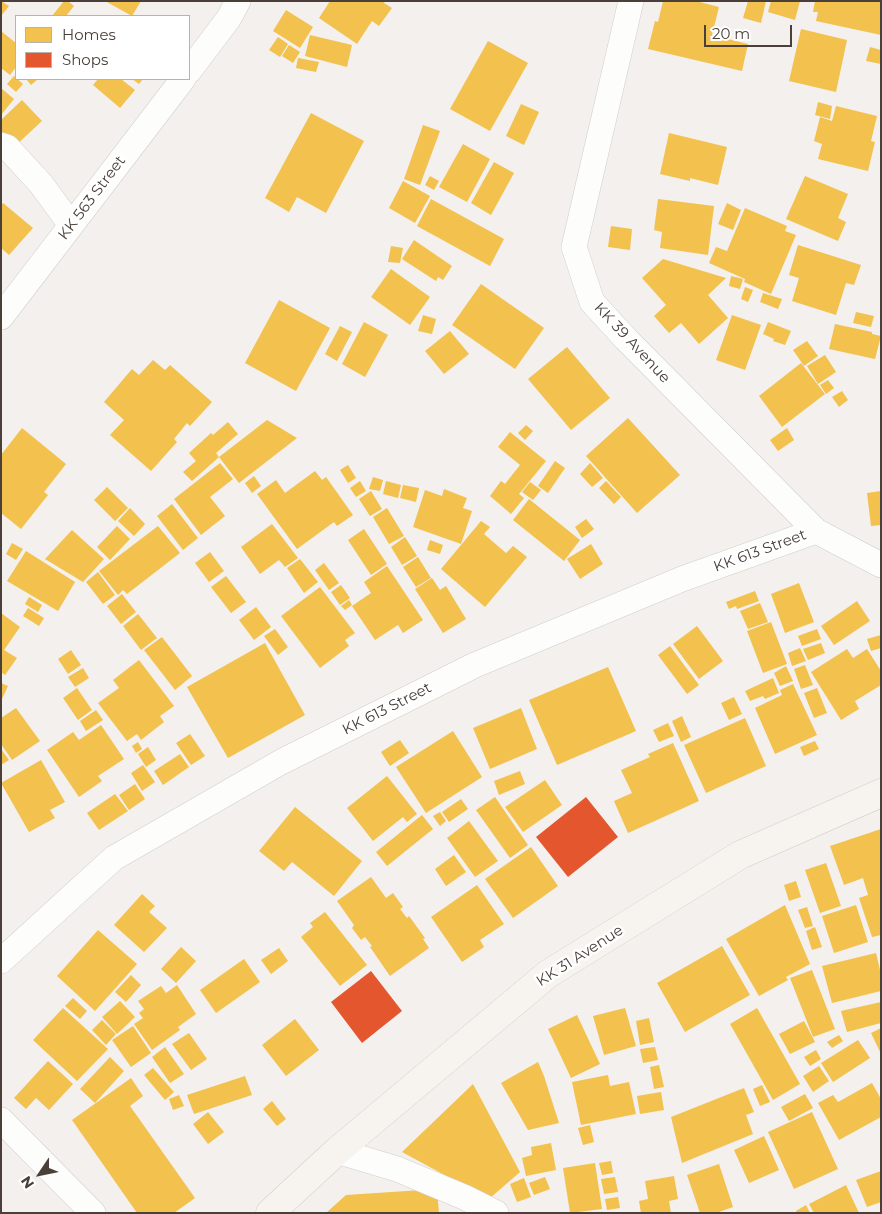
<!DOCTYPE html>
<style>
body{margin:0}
#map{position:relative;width:882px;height:1214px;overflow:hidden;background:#f3f0ed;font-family:Montserrat,sans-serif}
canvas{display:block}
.frame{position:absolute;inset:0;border:2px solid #4a4039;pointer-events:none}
.legend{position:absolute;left:15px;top:15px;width:175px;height:65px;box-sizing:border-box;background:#fff;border:1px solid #b7b3b0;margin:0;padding:6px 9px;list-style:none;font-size:15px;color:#4a4039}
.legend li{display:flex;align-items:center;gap:10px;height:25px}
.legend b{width:25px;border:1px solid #b7b3b0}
.north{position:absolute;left:15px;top:1149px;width:50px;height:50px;-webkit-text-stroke:4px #fff;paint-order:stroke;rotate:236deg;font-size:14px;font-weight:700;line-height:20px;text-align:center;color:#4a4039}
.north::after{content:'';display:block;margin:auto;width:18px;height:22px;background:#4a4039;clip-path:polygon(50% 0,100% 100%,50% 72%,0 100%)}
.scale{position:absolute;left:704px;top:25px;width:88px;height:22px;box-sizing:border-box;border:2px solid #4a4039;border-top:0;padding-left:6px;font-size:15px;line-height:18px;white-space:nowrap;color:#4a4039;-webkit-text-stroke:4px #fff;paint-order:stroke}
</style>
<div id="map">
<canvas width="882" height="1214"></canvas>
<div class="frame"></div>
<ul class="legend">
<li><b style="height:14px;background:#f2c14e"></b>Homes</li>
<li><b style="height:14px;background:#e4572e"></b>Shops</li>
</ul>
<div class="north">N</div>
<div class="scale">20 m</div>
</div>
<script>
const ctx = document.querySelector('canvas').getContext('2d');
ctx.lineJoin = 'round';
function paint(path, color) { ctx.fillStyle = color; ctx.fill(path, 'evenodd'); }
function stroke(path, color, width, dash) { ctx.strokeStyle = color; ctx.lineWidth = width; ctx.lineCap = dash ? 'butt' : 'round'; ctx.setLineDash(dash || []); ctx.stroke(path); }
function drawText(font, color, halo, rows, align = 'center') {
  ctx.font = font + ' Montserrat,sans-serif'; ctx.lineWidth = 5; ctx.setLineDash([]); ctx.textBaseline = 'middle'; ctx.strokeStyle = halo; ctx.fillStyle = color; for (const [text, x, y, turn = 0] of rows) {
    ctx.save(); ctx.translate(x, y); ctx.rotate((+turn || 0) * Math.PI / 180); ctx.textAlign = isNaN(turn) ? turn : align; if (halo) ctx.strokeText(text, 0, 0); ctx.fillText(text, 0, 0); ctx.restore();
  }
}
paint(new Path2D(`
 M 1,1 L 9,6 L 1,16 Z
 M 64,1 L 68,1 L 74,6 L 66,16 L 52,16 Z
 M 105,1 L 141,1 L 132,16 Z
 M 330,1 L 385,1 L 384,3 L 392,8 L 379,26 L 372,21 L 357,44 L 319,18 Z
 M 663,1 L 696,1 L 719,7 L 712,35 L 748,44 L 742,71 L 648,49 L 655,21 L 658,22 Z
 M 748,1 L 766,1 L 761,23 L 743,18 Z
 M 771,1 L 800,1 L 795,20 L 768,12 Z
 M 815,1 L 881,1 L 881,35 L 816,21 L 818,12 L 813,12 Z
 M 286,10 L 313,27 L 300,48 L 273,31 Z
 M 801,29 L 847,40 L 836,92 L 789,81 Z
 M 1,31 L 16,43 L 16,67 L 10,75 L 1,68 Z
 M 310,35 L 352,45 L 347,67 L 305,56 Z
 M 278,37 L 288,44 L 280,57 L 269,50 Z
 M 488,41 L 528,63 L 490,131 L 450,109 Z
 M 289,45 L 300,52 L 293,63 L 282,56 Z
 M 870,47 L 881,50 L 881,64 L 866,61 Z
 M 298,58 L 319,62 L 316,72 L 296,68 Z
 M 14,76 L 23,84 L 16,92 L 7,84 Z
 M 26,79 L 38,79 L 31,85 Z
 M 98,79 L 121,79 L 135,90 L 120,108 L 93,85 Z
 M 132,79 L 143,79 L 139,84 Z
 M 1,88 L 14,99 L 1,115 Z
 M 22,100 L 42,121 L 14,147 L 1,133 L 1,120 Z
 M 818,102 L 832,106 L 830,119 L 815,115 Z
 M 521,104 L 539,112 L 524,145 L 506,136 Z
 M 836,106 L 877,116 L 871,141 L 875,142 L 868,171 L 818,159 L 822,144 L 814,141 L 820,117 L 832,121 Z
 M 311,113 L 364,141 L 326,213 L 297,197 L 289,212 L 265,198 Z
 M 423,125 L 440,131 L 420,185 L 404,179 Z
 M 669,133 L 727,147 L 718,185 L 690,178 L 690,181 L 660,174 Z
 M 463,144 L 490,159 L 467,202 L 439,187 Z
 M 494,162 L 514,173 L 491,215 L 471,203 Z
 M 430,176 L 439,181 L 434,190 L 425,185 Z
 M 805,176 L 848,194 L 838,218 L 846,222 L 838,241 L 786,219 Z
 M 403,181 L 430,196 L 415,223 L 389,208 Z
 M 431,199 L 504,239 L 490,266 L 417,226 Z
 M 658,199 L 714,206 L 708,255 L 660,248 L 662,232 L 654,230 Z
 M 3,203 L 33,228 L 9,255 L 1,248 L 1,205 Z
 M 727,203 L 741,210 L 733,230 L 718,224 Z
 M 745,208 L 787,226 L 785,231 L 796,235 L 771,294 L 744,282 L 745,279 L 709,263 L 716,247 L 727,251 Z
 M 611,226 L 632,229 L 630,250 L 608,247 Z
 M 414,240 L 452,266 L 443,280 L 438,277 L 436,281 L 402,259 Z
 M 798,245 L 861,265 L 854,285 L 846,283 L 836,315 L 792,301 L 799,278 L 789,275 Z
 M 391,246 L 403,248 L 400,263 L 388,262 Z
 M 663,259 L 726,278 L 708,295 L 728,318 L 699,344 L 681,323 L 669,333 L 654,316 L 666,305 L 642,278 Z
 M 391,269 L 430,297 L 410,325 L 371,297 Z
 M 731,276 L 743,279 L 740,289 L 729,286 Z
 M 481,284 L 544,328 L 515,369 L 452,325 Z
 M 745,287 L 753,290 L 748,302 L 741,299 Z
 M 763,293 L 782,299 L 778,309 L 760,302 Z
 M 279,300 L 330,328 L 296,391 L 245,363 Z
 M 856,312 L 874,316 L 871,327 L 853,323 Z
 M 423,315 L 436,319 L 432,334 L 418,331 Z
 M 732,315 L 761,325 L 745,370 L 716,360 Z
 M 364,322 L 388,335 L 365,377 L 342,364 Z
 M 768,322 L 791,331 L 785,345 L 773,341 L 774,339 L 763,334 Z
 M 835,324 L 872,332 L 872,334 L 881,336 L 875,359 L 829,349 Z
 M 340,326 L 352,332 L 337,361 L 325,354 Z
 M 450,331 L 469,354 L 444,374 L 425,351 Z
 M 807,341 L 818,356 L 804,366 L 793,350 Z
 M 567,347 L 610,398 L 571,430 L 528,379 Z
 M 825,355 L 836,372 L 818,384 L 807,366 Z
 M 153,360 L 165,370 L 170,365 L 212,402 L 190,426 L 187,423 L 174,439 L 177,442 L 151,471 L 110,435 L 124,420 L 104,402 L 132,369 L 139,375 Z
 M 801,363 L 825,394 L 782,427 L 759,396 Z
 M 828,380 L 834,388 L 826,394 L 820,385 Z
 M 842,391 L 848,400 L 839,407 L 832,397 Z
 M 628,418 L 680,475 L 637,513 L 586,456 Z
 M 267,420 L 297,438 L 239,483 L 219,457 L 192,481 L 183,472 L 196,461 L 189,453 L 211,433 L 213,435 L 228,422 L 238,434 L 216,453 L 219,457 Z
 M 526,425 L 533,431 L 525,440 L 518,433 Z
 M 22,428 L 66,464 L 44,492 L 48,495 L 21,529 L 1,513 L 1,455 Z
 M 787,428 L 794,440 L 778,451 L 770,440 Z
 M 510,432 L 546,461 L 519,494 L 524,498 L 511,514 L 490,496 L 501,481 L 505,484 L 520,465 L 498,447 Z
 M 555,461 L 565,468 L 548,493 L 538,486 Z
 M 220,463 L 233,479 L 210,497 L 225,516 L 201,535 L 174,499 Z
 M 590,463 L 603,478 L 592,487 L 580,474 Z
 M 348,465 L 356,478 L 348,483 L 340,470 Z
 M 315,471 L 322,480 L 326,477 L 353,515 L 337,526 L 334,522 L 297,549 L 257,494 L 276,480 L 285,493 Z
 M 254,476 L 261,486 L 252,493 L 245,483 Z
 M 373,477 L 383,480 L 380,491 L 369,489 Z
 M 360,481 L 366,491 L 356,497 L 350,488 Z
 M 386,481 L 401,485 L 398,498 L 383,494 Z
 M 606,481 L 621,497 L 614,504 L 599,488 Z
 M 530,482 L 541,490 L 533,500 L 522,492 Z
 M 403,485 L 419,488 L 416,502 L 400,498 Z
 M 107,487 L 128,508 L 115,521 L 94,500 Z
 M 444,489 L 467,498 L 463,508 L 472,511 L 461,544 L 413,527 L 425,490 L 442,496 Z
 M 371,491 L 382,509 L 370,516 L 359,499 Z
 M 881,491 L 881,525 L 871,526 L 867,493 Z
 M 529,499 L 580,540 L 564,561 L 513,520 Z
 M 172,504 L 198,538 L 183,550 L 157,516 Z
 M 130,508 L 145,524 L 134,536 L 118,521 Z
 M 387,508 L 404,536 L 389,544 L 373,517 Z
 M 586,519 L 594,529 L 582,538 L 575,527 Z
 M 481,521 L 490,527 L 484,534 L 506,553 L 513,546 L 527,557 L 485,607 L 441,569 Z
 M 272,524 L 298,558 L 285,567 L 279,560 L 260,574 L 241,547 Z
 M 117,526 L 130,539 L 110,560 L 97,547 Z
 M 158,526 L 180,553 L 127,594 L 123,590 L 118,595 L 99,571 Z
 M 364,529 L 387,564 L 371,575 L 348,540 Z
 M 72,530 L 104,559 L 83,582 L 45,559 Z
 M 405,537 L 417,556 L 402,565 L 391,547 Z
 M 430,540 L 443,545 L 440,554 L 427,550 Z
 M 12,543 L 23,549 L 16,560 L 6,554 Z
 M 591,544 L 603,564 L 580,579 L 567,559 Z
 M 26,551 L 75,582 L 58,611 L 7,581 Z
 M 210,552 L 224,571 L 209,582 L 195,563 Z
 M 418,557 L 431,578 L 416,587 L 403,567 Z
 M 300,559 L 318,582 L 304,593 L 287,568 Z
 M 324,563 L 339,583 L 329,590 L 315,570 Z
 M 387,566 L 423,620 L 403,633 L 398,625 L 375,640 L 352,606 L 371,593 L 364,582 Z
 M 98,572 L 115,595 L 103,604 L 86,582 Z
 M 226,576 L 246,602 L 231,613 L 211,587 Z
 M 432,578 L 440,590 L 446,586 L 466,619 L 443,633 L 415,589 Z
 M 799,583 L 814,622 L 785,633 L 771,594 Z
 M 341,585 L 350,598 L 340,605 L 331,592 Z
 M 320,587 L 355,633 L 345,640 L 349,646 L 320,668 L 281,616 Z
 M 755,591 L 759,601 L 737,609 L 736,606 L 729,609 L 726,602 Z
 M 122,594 L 136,612 L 121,624 L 107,606 Z
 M 29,597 L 42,605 L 38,612 L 25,604 Z
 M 349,600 L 352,605 L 345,610 L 341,606 Z
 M 857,601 L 870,621 L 834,645 L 821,626 Z
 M 760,603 L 768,622 L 748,629 L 740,611 Z
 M 256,607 L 271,627 L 254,640 L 239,620 Z
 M 28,608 L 44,618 L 39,626 L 23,616 Z
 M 1,613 L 20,627 L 4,650 L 17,658 L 5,675 L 1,672 Z
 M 138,614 L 157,638 L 141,650 L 123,626 Z
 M 771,622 L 787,664 L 763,673 L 747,631 Z
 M 697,626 L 723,661 L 699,679 L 673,644 Z
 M 275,629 L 288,647 L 278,655 L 264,636 Z
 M 817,629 L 821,639 L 802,646 L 798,636 Z
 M 881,635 L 881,648 L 871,651 L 867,639 Z
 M 162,637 L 192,676 L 175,690 L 144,650 Z
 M 265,643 L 305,715 L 228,758 L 187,687 Z
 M 821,643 L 825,653 L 808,660 L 803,649 Z
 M 670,646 L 699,685 L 687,694 L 658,655 Z
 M 800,648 L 806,661 L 792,666 L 788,653 Z
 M 847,649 L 853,658 L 867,649 L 881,671 L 881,685 L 855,701 L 859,709 L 841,720 L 811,672 Z
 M 71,650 L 81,665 L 68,674 L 58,659 Z
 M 139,660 L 174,706 L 160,716 L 164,722 L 141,740 L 137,734 L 127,741 L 98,703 L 119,688 L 113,680 Z
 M 805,665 L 813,685 L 801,689 L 794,669 Z
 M 786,666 L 793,681 L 780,686 L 774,673 Z
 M 608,667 L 636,731 L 557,765 L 529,700 Z
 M 83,668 L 89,678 L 75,687 L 68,677 Z
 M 773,678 L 779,693 L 765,699 L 763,696 L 750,701 L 745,691 Z
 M 1,683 L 8,686 L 1,701 Z
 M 793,684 L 817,735 L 775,754 L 755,708 L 782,695 L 780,690 Z
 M 77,688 L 92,710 L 78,720 L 63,698 Z
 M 817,688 L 827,713 L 814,718 L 804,693 Z
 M 734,697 L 742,714 L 729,720 L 721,703 Z
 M 16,708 L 40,741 L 12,760 L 1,744 L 1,718 Z
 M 521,708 L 537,749 L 490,769 L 473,728 Z
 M 96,710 L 103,720 L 86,731 L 80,721 Z
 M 682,716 L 691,737 L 681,742 L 672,721 Z
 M 745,718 L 766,766 L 706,793 L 684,745 Z
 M 668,723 L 674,736 L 659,742 L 653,730 Z
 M 101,725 L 124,759 L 98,776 L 102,781 L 79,797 L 47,750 L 73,732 L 79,740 Z
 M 453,731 L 482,777 L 426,813 L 396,767 Z
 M 190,734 L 205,756 L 191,765 L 176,743 Z
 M 400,740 L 409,753 L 390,766 L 381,752 Z
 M 815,741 L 819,749 L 804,756 L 800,747 Z
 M 138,742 L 142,749 L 136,753 L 132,746 Z
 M 673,743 L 699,801 L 628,833 L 614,801 L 632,793 L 621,770 L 650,757 L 648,754 Z
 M 148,747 L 156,760 L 146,767 L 138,754 Z
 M 1,749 L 9,760 L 1,765 Z
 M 180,754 L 189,767 L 163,785 L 154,771 Z
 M 41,760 L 65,802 L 50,810 L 55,818 L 29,832 L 1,783 Z
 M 143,765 L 155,782 L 142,791 L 131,773 Z
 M 520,771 L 525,784 L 499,795 L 494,781 Z
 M 387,776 L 417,814 L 407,822 L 403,817 L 373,841 L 347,808 Z
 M 545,780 L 562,805 L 523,832 L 505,807 Z
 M 135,784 L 145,799 L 129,810 L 119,795 Z
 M 115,794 L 128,811 L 99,830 L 87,813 Z
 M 495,797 L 528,845 L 510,858 L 476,810 Z
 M 461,799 L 468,809 L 449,822 L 442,812 Z
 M 295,807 L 362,861 L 334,896 L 292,862 L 284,871 L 259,851 Z
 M 440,812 L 446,821 L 440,826 L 433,816 Z
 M 422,815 L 433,829 L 387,866 L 376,852 Z
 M 469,821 L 498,861 L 475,877 L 447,838 Z
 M 881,829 L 881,935 L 872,937 L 859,898 L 868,895 L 863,878 L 844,885 L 830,846 Z
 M 531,847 L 558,886 L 513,918 L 485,879 Z
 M 454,855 L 466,872 L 446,886 L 435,869 Z
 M 826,863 L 841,906 L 820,913 L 805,870 Z
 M 371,877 L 386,898 L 393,893 L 403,907 L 400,909 L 407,918 L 409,916 L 425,938 L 423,939 L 429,948 L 390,976 L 370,947 L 372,946 L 365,937 L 361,940 L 352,928 L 354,925 L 337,901 Z
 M 796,881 L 801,897 L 789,901 L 784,885 Z
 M 477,885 L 504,924 L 480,940 L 484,947 L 462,962 L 431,917 Z
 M 142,894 L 155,906 L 149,912 L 167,928 L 144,952 L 114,925 Z
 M 785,905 L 810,964 L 786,977 L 788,980 L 759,996 L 726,939 Z
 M 856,905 L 868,942 L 834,953 L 822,916 Z
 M 807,907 L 813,926 L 805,928 L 798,910 Z
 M 325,912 L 367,965 L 340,986 L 301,937 L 313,927 L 310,923 Z
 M 815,927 L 822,947 L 812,950 L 806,931 Z
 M 98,930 L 137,964 L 95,1011 L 57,976 Z
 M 722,946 L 750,995 L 685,1032 L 657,983 Z
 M 181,947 L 196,961 L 176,983 L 161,969 Z
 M 279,948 L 288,961 L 271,974 L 261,960 Z
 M 876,953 L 881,974 L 881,991 L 832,1003 L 822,966 Z
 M 244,959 L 260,982 L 216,1013 L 200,990 Z
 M 812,970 L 835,1029 L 813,1037 L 790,978 Z
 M 131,975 L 141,985 L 126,1002 L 115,992 Z
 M 177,985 L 196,1014 L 178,1027 L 180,1030 L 152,1050 L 134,1024 L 143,1018 L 139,1013 L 144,1009 L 138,1001 L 161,986 L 166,993 Z
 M 73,998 L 87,1011 L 80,1019 L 65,1006 Z
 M 120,1001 L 135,1017 L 117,1034 L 102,1017 Z
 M 881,1002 L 881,1023 L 847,1032 L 841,1011 Z
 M 63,1008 L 108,1049 L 77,1081 L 33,1040 Z
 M 625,1008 L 636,1046 L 604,1055 L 593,1016 Z
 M 757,1008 L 800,1084 L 773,1100 L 730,1024 Z
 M 577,1015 L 600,1064 L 571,1078 L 548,1029 Z
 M 649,1018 L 654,1042 L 640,1045 L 636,1021 Z
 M 295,1019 L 319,1050 L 286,1076 L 262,1045 Z
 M 102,1020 L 116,1034 L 106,1045 L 92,1030 Z
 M 804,1021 L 815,1042 L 790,1054 L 779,1034 Z
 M 133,1026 L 151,1053 L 131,1067 L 112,1040 Z
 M 881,1028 L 881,1054 L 871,1033 Z
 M 189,1033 L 207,1059 L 191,1070 L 172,1044 Z
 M 839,1035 L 843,1041 L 832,1048 L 827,1042 Z
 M 858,1040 L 870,1058 L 833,1082 L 821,1063 Z
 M 165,1047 L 184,1074 L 170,1083 L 152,1057 Z
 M 655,1047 L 658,1060 L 643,1063 L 640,1049 Z
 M 816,1050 L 821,1059 L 810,1066 L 804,1057 Z
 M 110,1057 L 124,1071 L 95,1103 L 80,1089 Z
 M 48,1061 L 73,1084 L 49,1110 L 36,1098 L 26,1109 L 14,1098 Z
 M 538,1062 L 544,1076 L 559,1123 L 528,1130 L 501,1083 Z
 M 659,1065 L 664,1087 L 654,1089 L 650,1067 Z
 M 819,1066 L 829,1081 L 813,1092 L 803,1076 Z
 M 153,1068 L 174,1092 L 165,1100 L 144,1075 Z
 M 608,1075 L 610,1086 L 629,1082 L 636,1114 L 581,1125 L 572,1082 Z
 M 245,1076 L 252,1095 L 194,1114 L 187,1095 Z
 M 131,1078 L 143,1096 L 130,1106 L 195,1198 L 174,1213 L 137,1213 L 72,1120 Z
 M 872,1083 L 881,1099 L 881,1117 L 839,1140 L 818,1103 L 833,1095 L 838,1102 Z
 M 473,1084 L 520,1172 L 489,1199 L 402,1152 Z
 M 762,1085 L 770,1102 L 760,1106 L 753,1089 Z
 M 744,1088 L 754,1112 L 746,1115 L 753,1134 L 682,1163 L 671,1117 Z
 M 661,1092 L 664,1110 L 640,1114 L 637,1096 Z
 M 805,1094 L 813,1108 L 789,1121 L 781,1107 Z
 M 179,1095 L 184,1106 L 173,1110 L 169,1099 Z
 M 272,1101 L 286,1119 L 277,1126 L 263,1109 Z
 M 208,1112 L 224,1132 L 208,1144 L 193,1124 Z
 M 812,1112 L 838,1169 L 794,1189 L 768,1132 Z
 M 590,1125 L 594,1142 L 583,1145 L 578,1128 Z
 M 764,1136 L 779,1170 L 749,1183 L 734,1150 Z
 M 551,1143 L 556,1170 L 526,1176 L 522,1158 L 532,1155 L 531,1147 Z
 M 611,1161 L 613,1173 L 602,1175 L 599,1163 Z
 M 595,1163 L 602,1209 L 570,1213 L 563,1168 Z
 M 719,1164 L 733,1207 L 716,1213 L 700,1213 L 687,1175 Z
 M 881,1171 L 881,1202 L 867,1207 L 856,1180 Z
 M 674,1176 L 678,1199 L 669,1201 L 671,1213 L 641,1213 L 639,1201 L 648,1199 L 645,1181 Z
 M 545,1177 L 550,1189 L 534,1195 L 529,1183 Z
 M 615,1177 L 618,1192 L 604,1194 L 601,1179 Z
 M 524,1178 L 531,1197 L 517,1202 L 510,1184 Z
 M 846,1185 L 859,1213 L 814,1213 L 809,1204 Z
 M 437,1189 L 439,1213 L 326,1213 L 346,1195 Z
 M 618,1197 L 620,1208 L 607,1210 L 605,1199 Z
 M 806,1205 L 810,1213 L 797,1213 L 796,1211 Z`), '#f2c14e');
paint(new Path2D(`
 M 586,797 L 618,837 L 568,877 L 536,837 Z
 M 371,971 L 402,1011 L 362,1043 L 331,1002 Z`), '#e4572e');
const minor = new Path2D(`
 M 631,1 L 574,247 L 592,302 L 626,339 L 816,531 L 881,565
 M 189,71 L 229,18 L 238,1
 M 1,145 L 7,147 L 41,184 L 71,225
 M 1,317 L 183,79
 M 1,961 L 114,858 L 281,762 L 475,665 L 682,579 L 816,531
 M 1,1120 L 93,1213
 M 337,1151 L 397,1169 L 464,1197 L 496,1213`);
const secondary = new Path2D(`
 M 270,1213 L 337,1151 L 548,974 L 740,855 L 881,793`);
stroke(minor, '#d1cecb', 26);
stroke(secondary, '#d4cdc6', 29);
stroke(minor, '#fdfdfc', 25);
stroke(secondary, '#f7f4f0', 28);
drawText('15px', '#4a4039', '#fff', [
 ["KK 563 Street",92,198,-53],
 ["KK 39 Avenue",632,343,47],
 ["KK 613 Street",760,551,-20],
 ["KK 613 Street",387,709,-27],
 ["KK 31 Avenue",580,956,-33]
]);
</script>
